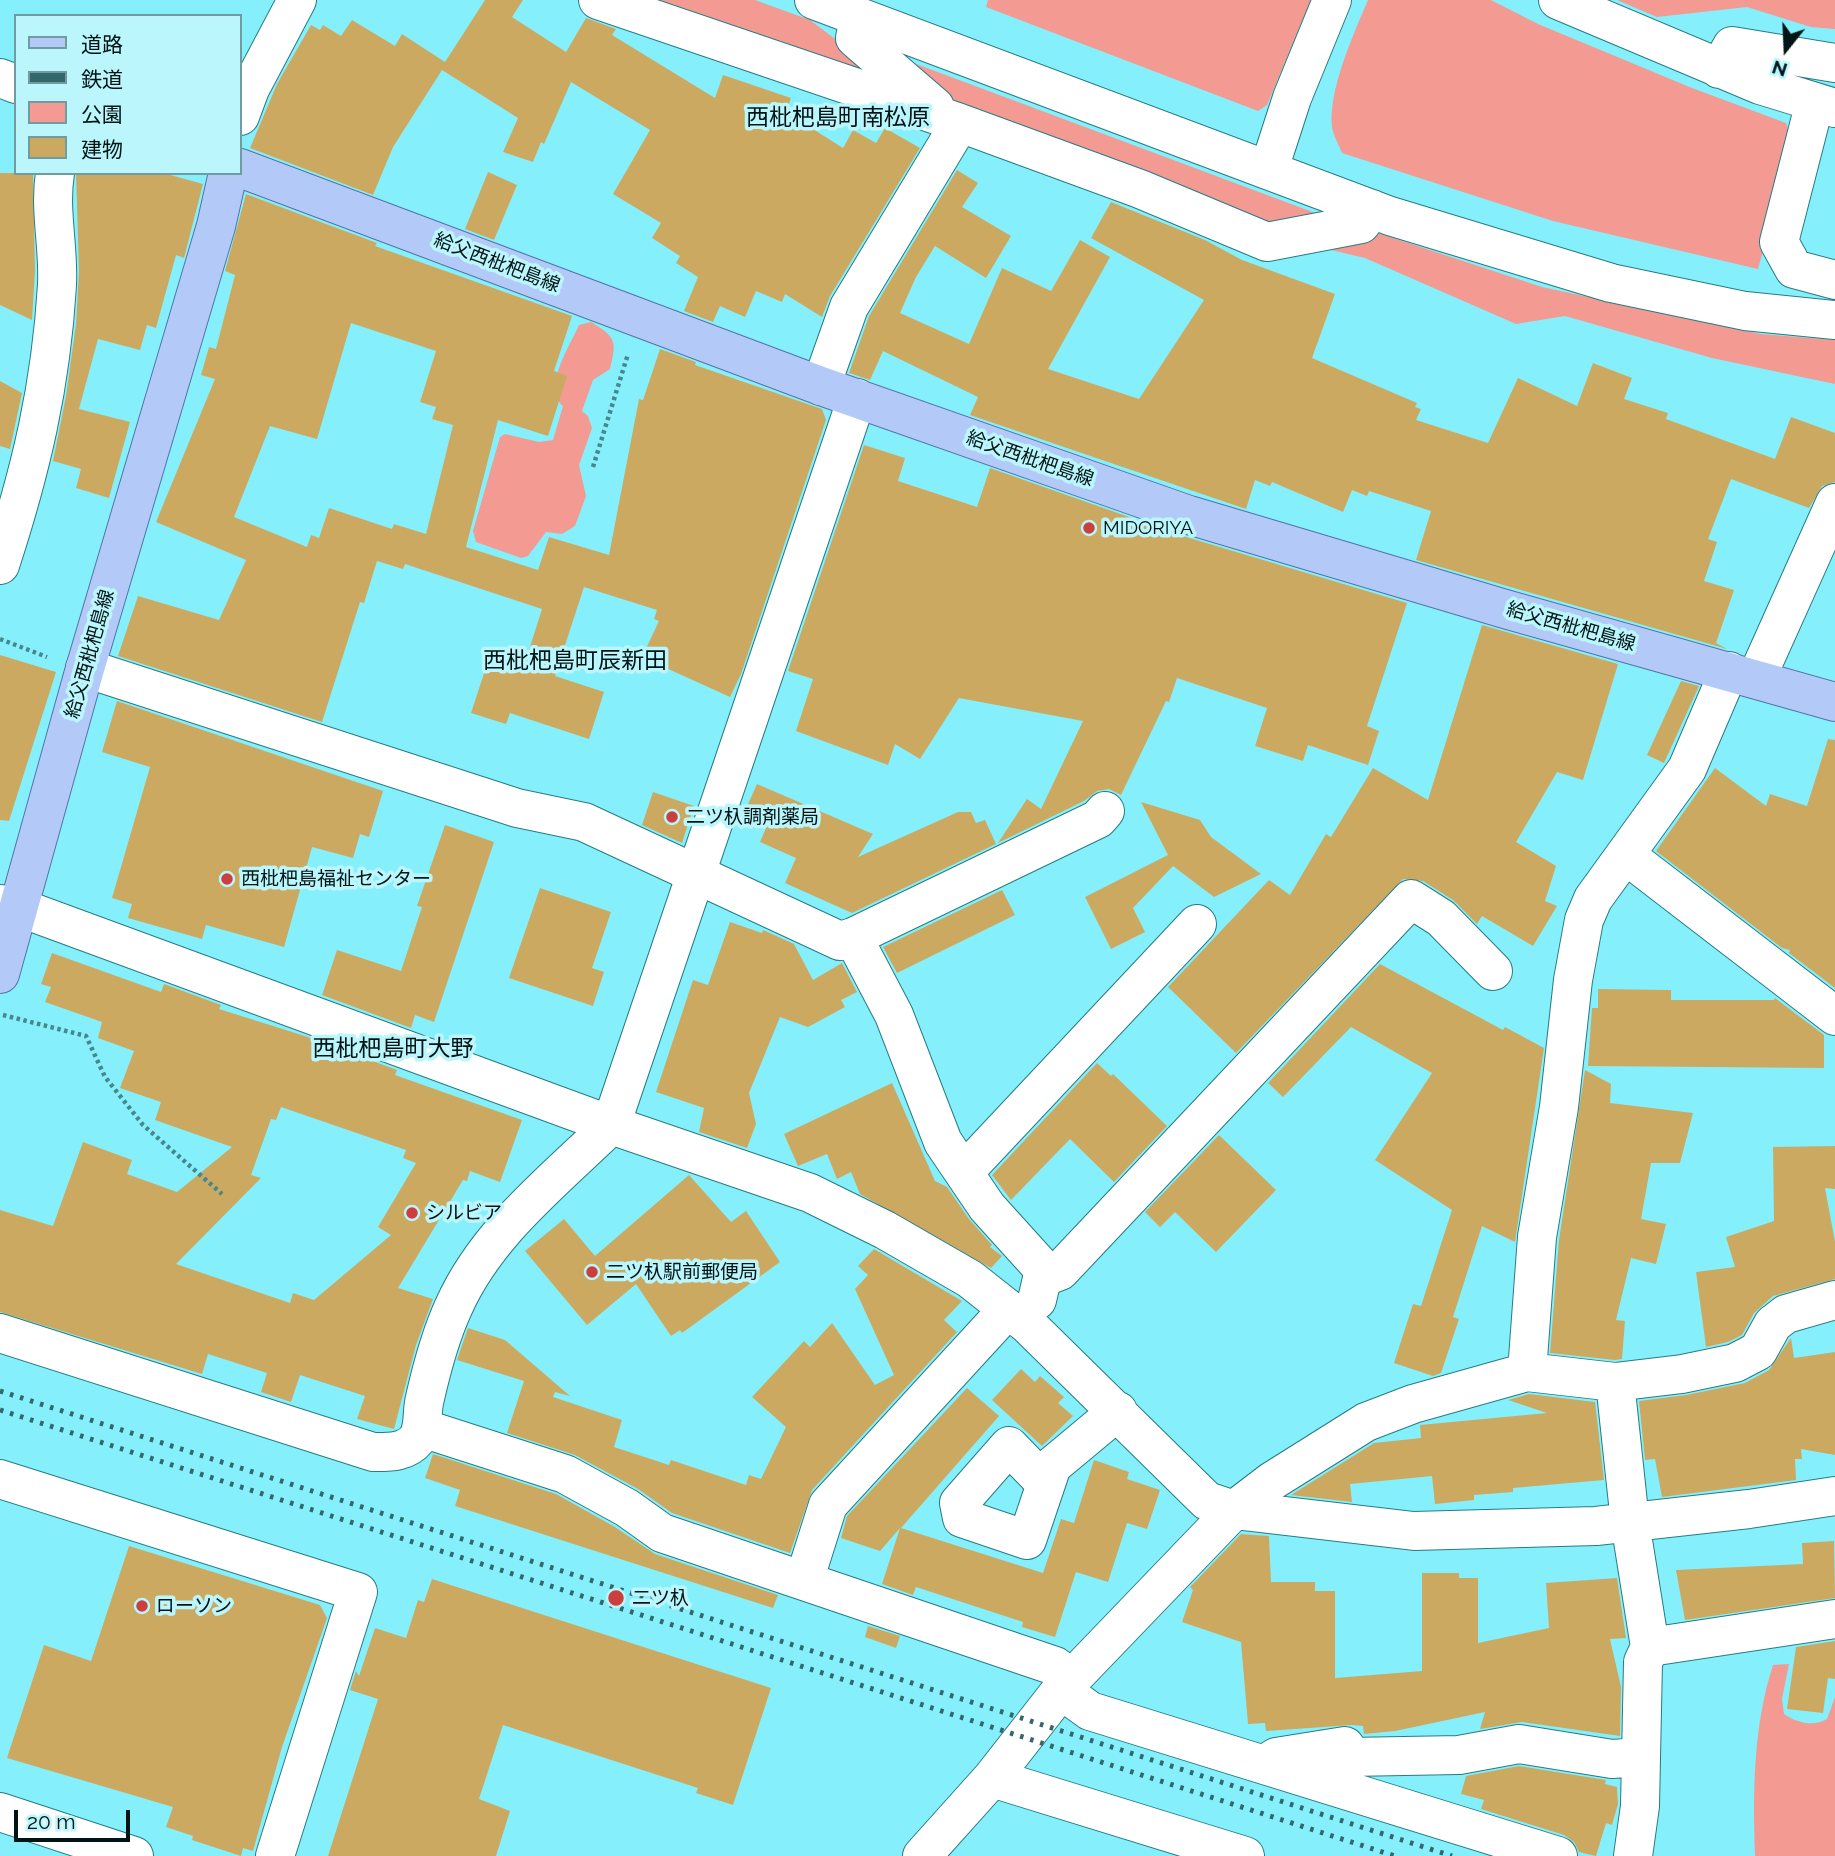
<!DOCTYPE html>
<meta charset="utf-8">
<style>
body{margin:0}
#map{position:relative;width:1835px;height:1856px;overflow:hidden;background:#85f0fb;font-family:Raleway,"Noto Sans JP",sans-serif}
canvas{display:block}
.legend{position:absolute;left:14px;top:14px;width:228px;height:161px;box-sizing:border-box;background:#baf6fc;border:2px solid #709ba0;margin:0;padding:9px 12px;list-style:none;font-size:21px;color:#001315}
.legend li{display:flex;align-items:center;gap:14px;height:35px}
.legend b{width:35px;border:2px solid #709ba0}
.north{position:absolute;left:1751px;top:14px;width:70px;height:70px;-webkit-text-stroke:5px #baf6fc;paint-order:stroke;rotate:198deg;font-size:19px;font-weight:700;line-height:28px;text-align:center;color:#001315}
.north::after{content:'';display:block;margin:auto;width:24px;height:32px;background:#001315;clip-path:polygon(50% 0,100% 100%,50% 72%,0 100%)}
.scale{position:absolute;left:14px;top:1810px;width:116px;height:32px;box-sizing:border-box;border:4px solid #001315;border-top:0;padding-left:9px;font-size:21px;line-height:24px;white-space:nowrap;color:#001315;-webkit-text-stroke:5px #baf6fc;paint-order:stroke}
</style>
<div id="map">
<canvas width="1835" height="1856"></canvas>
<ul class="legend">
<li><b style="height:9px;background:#b3caf8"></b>道路</li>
<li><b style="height:9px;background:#33676c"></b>鉄道</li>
<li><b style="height:19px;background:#f39a93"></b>公園</li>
<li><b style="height:19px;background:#cca961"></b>建物</li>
</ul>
<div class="north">N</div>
<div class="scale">20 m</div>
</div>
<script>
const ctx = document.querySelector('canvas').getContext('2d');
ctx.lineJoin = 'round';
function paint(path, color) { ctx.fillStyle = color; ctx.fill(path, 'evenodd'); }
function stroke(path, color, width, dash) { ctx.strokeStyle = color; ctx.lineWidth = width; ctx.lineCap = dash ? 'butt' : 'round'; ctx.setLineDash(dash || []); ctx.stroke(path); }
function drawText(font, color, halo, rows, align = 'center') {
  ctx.font = font + ' Raleway,"Noto Sans JP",sans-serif'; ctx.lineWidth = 7; ctx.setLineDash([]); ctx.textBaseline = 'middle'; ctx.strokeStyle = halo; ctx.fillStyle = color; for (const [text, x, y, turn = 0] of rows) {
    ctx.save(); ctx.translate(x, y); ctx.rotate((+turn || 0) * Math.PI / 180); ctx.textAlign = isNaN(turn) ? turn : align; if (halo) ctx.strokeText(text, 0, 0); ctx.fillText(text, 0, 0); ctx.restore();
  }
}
paint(new Path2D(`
 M 632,0 L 755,0 L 810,20 L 908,94 Z
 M 988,0 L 1311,0 L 1267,105 L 1258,111 L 986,7 Z
 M 1368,0 L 1491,0 L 1538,24 L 1692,88 L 1786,123 L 1793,142 L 1758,269 L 1553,221 L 1342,153 C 1339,145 1333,135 1332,127 C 1328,90 1354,33 1368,0 Z
 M 1617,0 L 1835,0 L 1835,29 L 1811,27 L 1747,7 L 1657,17 Z
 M 876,49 L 1334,220 L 1265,233 L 951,115 Z
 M 1378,233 L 1542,287 L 1761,334 L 1835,340 L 1835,384 L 1712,358 L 1565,316 L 1516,324 L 1365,258 L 1310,245 Z
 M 591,322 C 616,337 617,341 610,369 L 593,380 L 582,411 L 588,416 L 592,428 L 579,465 L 586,496 L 575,526 L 562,534 L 546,532 L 528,556 L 521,558 L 476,542 L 473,531 L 500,437 L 505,434 L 539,442 L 553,440 L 563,406 C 542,387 570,346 579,325 Z
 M 1789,1664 L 1782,1699 L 1784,1714 C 1797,1723 1814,1727 1827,1719 L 1835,1697 L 1835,1856 L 1755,1856 C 1753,1791 1753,1727 1773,1665 Z`), '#f39a93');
paint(new Path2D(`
 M 485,0 L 523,0 L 512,17 L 566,52 L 586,18 L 616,29 L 612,35 L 715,98 L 723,75 L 791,98 L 786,112 L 843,148 L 853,130 L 876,143 L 885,128 L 920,148 L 830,296 L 822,317 L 785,294 L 782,302 L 756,291 L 745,317 L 720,306 L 713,322 L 684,311 L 698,277 L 676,263 L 680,256 L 652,238 L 661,223 L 613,194 L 650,130 L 571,82 L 544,144 L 541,142 L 533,162 L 503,152 L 518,118 L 442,70 L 393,147 L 373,195 L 250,148 L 277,84 L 311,25 L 320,30 L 323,25 L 341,36 L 352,20 L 395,46 L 402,34 L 445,62 Z
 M 957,170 L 978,183 L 962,207 L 1011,236 L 986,278 L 935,246 L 916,277 L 900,313 L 969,344 L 1002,268 L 1051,291 L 1080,240 L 1110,257 L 1048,369 L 1139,399 L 1204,300 L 1091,238 L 1111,202 L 1205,240 L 1242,260 L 1335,294 L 1312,358 L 1417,403 L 1415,407 L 1421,409 L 1416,420 L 1488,443 L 1518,378 L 1577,406 L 1593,363 L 1632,378 L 1624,399 L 1668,413 L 1666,419 L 1775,459 L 1791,417 L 1835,433 L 1835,482 L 1822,486 L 1809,508 L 1731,479 L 1708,539 L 1717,542 L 1704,581 L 1734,590 L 1716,643 L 1727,649 L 1416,560 L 1431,511 L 1369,491 L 1367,496 L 1352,490 L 1343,512 L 1272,482 L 1270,486 L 1255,480 L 1246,509 L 970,415 L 978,397 L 883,351 L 870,380 L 849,373 L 869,316 Z
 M 488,172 L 517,185 L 494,240 L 465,229 Z
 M 0,173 L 33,173 L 35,271 L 32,320 L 0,305 Z
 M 76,173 L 163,173 L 203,184 L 184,258 L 176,255 L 156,328 L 147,325 L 140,350 L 98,339 L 79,409 L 130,422 L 109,498 L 76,488 L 81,469 L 53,461 L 66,396 L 76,324 L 79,271 Z
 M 246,194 L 377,243 L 375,246 L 572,316 L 554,371 L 567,376 L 548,436 L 498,420 L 466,547 L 538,570 L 549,537 L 609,555 L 639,399 L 643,400 L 660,349 L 696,362 L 695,365 L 822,409 L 826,420 L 741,674 L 730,697 L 642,657 L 659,621 L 654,619 L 657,610 L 584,587 L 555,676 L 604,692 L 589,739 L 510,713 L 506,724 L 471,713 L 489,658 L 523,669 L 542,609 L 405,564 L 403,569 L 377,561 L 364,603 L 360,602 L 322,722 L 118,656 L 138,596 L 219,620 L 246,560 L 156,522 L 215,379 L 201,375 L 209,347 L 216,349 L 235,275 L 225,271 ZM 351,323 L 436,351 L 420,402 L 436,407 L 432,419 L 453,425 L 426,534 L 394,524 L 392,529 L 329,508 L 319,538 L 311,535 L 307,547 L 234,517 L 270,426 L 317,439 Z
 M 0,381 L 22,393 L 10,449 L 0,446 Z
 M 864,445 L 905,458 L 898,481 L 977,507 L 990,468 L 1183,536 L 1407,603 L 1367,726 L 1379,731 L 1368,765 L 1308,745 L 1303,761 L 1255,746 L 1267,708 L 1177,678 L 1169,702 L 1166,701 L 1121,795 L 1109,789 L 1097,791 L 1084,801 L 998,843 L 1027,799 L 1041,809 L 1083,721 L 959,698 L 920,759 L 895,744 L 888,765 L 796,731 L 813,679 L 788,671 Z
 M 1482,625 L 1618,664 L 1583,780 L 1557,772 L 1516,842 L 1556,866 L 1545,901 L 1557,906 L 1533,946 L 1482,916 L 1477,924 L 1453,900 L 1423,881 L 1403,879 L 1236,1053 L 1168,987 L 1269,880 L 1290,895 L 1326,834 L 1331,837 L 1373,768 L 1428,800 Z
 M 0,655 L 56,672 L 9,821 L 0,820 Z
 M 1681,681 L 1699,686 L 1664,763 L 1647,755 Z
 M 117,701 L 383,791 L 369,837 L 360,834 L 353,858 L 312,847 L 284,947 L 206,925 L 202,939 L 128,918 L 132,904 L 112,898 L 150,767 L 102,752 Z
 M 1828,739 L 1835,740 L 1835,988 L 1789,953 L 1790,950 L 1782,948 L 1656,851 L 1715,768 L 1766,806 L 1770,794 L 1807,806 Z
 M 757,784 L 873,834 L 858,857 L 958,812 L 971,812 L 976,823 L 985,820 L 996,844 L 852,913 L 785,883 L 796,858 L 760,842 L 769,821 L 745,811 Z
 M 653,792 L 694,806 L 682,843 L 642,825 Z
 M 1141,802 L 1200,820 L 1211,837 L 1261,874 L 1214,897 L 1173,866 L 1133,908 L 1145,932 L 1111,949 L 1085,897 L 1168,855 Z
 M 445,825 L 494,842 L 434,1022 L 415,1015 L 411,1028 L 322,995 L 337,950 L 401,971 L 422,907 L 417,906 Z
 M 540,888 L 611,912 L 592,968 L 604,972 L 593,1006 L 509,978 Z
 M 1002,890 L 1015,915 L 897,973 L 883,947 Z
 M 730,922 L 762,933 L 763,930 L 794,944 L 813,980 L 842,963 L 857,992 L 841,1000 L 845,1007 L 808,1027 L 780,1017 L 749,1093 L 756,1124 L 747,1148 L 699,1132 L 704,1108 L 656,1092 L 693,980 L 708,985 Z
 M 52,953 L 161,992 L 164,984 L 221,1005 L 219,1009 L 308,1037 L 397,1070 L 395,1075 L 522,1120 L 500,1182 L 470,1171 L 467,1181 L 463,1180 L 398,1288 L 433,1299 L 416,1345 L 394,1429 L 357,1419 L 365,1396 L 300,1375 L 291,1402 L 261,1392 L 267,1373 L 208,1354 L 202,1374 L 0,1312 L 0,1210 L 53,1226 L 83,1142 L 132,1160 L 127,1174 L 177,1192 L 232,1147 L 155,1120 L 161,1102 L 120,1088 L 134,1051 L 98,1038 L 102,1022 L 45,1002 L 51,987 L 41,984 ZM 281,1107 L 406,1150 L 403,1158 L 416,1163 L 378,1227 L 391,1235 L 314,1300 L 293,1293 L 290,1303 L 176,1264 L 261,1178 L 251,1175 L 271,1119 L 276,1120 Z
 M 1380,964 L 1503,1030 L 1505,1027 L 1544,1048 L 1515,1242 L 1482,1226 L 1453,1317 L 1459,1319 L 1441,1373 L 1433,1376 L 1394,1363 L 1413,1304 L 1421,1306 L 1452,1210 L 1375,1160 L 1432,1073 L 1351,1027 L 1283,1097 L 1268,1083 Z
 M 1598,989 L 1671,990 L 1671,1000 L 1774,1000 L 1775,998 L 1824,1035 L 1824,1068 L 1588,1066 L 1592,1008 L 1598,1008 Z
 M 1097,1063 L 1111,1076 L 1113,1074 L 1167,1126 L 1114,1182 L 1070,1139 L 1011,1200 L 992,1175 Z
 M 1585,1070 L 1611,1084 L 1610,1103 L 1693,1113 L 1680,1163 L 1651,1163 L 1641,1219 L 1666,1224 L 1656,1264 L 1631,1258 L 1616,1320 L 1625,1321 L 1622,1359 L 1615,1360 L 1550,1353 L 1559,1240 Z
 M 892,1083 L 935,1181 L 947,1187 L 969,1219 L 992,1245 L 990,1247 L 1002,1256 L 991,1268 L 860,1194 L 851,1172 L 837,1179 L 827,1154 L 798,1166 L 784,1134 Z
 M 1219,1135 L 1276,1190 L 1216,1252 L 1175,1212 L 1160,1227 L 1145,1212 Z
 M 1835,1146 L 1835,1189 L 1825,1188 L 1835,1242 L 1835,1279 L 1773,1296 L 1754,1313 L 1742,1335 L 1728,1342 L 1706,1347 L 1696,1272 L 1735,1267 L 1726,1237 L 1774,1221 L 1773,1147 Z
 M 689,1175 L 731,1222 L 746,1211 L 780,1262 L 682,1333 L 680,1330 L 671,1336 L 636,1284 L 587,1325 L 525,1251 L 564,1219 L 595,1256 Z
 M 874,1249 L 962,1301 L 944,1320 L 957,1332 L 812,1490 L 790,1553 L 672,1513 L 638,1489 L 575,1455 L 507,1433 L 524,1381 L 457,1360 L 468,1328 L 505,1340 L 570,1396 L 555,1392 L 553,1397 L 622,1420 L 614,1447 L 669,1465 L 671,1460 L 746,1485 L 749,1475 L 761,1479 L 786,1427 L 752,1397 L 804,1341 L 810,1347 L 832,1323 L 875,1385 L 894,1375 L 855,1289 L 868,1275 L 858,1266 Z
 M 1791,1338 L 1794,1358 L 1835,1352 L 1835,1455 L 1801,1449 L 1802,1459 L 1795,1459 L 1796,1480 L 1662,1497 L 1655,1459 L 1645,1460 L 1639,1401 L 1686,1395 L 1745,1383 L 1769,1370 Z
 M 1021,1369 L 1035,1382 L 1040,1376 L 1064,1397 L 1058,1403 L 1073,1416 L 1042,1446 L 992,1400 Z
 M 967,1388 L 999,1416 L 901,1528 L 1043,1573 L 1061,1519 L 1074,1523 L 1094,1460 L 1129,1472 L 1127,1479 L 1160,1490 L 1147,1529 L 1127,1523 L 1108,1582 L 1076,1572 L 1055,1637 L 1022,1627 L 1023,1622 L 916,1587 L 913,1595 L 882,1584 L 900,1528 L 880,1551 L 841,1538 L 847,1516 Z
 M 1529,1394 L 1595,1402 L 1604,1480 L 1513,1488 L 1513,1492 L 1474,1495 L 1474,1500 L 1435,1504 L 1432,1476 L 1350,1484 L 1352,1502 L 1291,1495 L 1374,1443 L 1421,1438 L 1420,1425 L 1547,1413 L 1508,1400 Z
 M 433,1454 L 556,1494 L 615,1527 L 655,1554 L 778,1595 L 773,1608 L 455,1506 L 460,1490 L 425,1478 Z
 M 1241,1534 L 1269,1536 L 1271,1582 L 1315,1582 L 1315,1591 L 1335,1591 L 1335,1678 L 1422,1671 L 1422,1573 L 1459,1573 L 1459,1578 L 1478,1578 L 1478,1643 L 1549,1628 L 1546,1583 L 1617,1578 L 1626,1638 L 1610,1639 L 1621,1687 L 1620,1736 L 1522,1722 L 1480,1729 L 1485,1712 L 1395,1731 L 1364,1734 L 1363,1726 L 1352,1725 L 1266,1731 L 1265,1723 L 1248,1724 L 1241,1642 L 1182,1622 L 1193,1590 L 1190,1587 Z
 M 1834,1541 L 1835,1598 L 1685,1620 L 1676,1570 L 1803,1564 L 1802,1543 Z
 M 129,1546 L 320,1605 L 327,1618 L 282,1747 L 253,1851 L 243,1848 L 241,1856 L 192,1840 L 193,1836 L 166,1827 L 173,1807 L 7,1758 L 44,1645 L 91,1661 Z
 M 432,1579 L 771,1688 L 733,1805 L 696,1793 L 698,1788 L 503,1725 L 479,1799 L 510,1811 L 496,1856 L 328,1856 L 378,1699 L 350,1690 L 356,1671 L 359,1676 L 375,1628 L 406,1638 L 418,1600 L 424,1602 Z
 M 868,1626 L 900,1636 L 896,1648 L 865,1637 Z
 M 1835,1641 L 1835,1679 L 1828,1678 L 1823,1713 L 1787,1709 L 1796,1647 Z
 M 1519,1766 L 1606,1780 L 1605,1784 L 1617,1787 L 1618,1804 L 1612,1825 L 1606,1823 L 1596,1856 L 1579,1852 L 1574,1842 L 1564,1835 L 1481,1809 L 1484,1800 L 1461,1794 L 1466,1776 Z`), '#cca961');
const minor = new Path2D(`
 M 598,0 L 960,123 L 1140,189 L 1267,242 L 1361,224 L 1372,209
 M 814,0 L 1390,216 L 1611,283 L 1745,311 L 1835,320
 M 1558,0 L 1760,85 L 1835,108
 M 859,17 L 855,38 L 935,107
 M 1719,69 L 1732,46 L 1835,63
 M 0,78 L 16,84
 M 1815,102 L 1779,242 L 1794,269 L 1835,280
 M 240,116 L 250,89 L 297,0
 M 1269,169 L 1292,98 L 1332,0
 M 821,386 L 849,307 L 960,123
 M 0,565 C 31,470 51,386 57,285 C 59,247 49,210 55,173
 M 85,668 L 517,808 L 584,822 L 840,941 L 853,937 L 1098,819 L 1105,811
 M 1756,679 L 1835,503
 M 1627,856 L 1835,1016
 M 0,904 L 18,907 L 611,1125 L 810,1193 L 885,1230 L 970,1279 L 1027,1324 L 1207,1501 L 1234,1510 L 1414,1531 L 1596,1526 L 1749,1509 L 1835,1496
 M 853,937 L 894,1015 L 943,1142 L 987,1207 L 1044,1270 L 1037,1300
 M 964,1172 L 1197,924
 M 1044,1277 L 1060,1271 L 1411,899 L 1441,918 L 1493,971
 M 0,1333 L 373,1452 C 388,1452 406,1453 417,1439 C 425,1427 421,1412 425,1398 C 432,1367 441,1334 454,1306 C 487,1232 555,1180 611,1125 L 857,398
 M 1527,1372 L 1615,1382 L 1682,1374 L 1735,1363 L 1758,1351 L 1773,1324 L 1786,1314 L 1835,1300
 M 1615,1382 L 1630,1522 L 1650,1647 L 1643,1662 L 1640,1806 L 1633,1856
 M 422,1428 L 565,1474 L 627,1508 L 662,1533 L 1055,1666 L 1072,1678
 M 0,1479 L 358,1592 L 275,1856
 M 1046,1484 L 1009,1446 L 959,1503 L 962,1518 L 1027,1540 L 1052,1466 L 1118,1411
 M 804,1581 L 828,1505 L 1008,1309
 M 1650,1647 L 1835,1619
 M 1061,1690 L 1090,1711 L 1558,1856
 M 1265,1764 L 1276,1757 L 1345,1746 L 1349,1757 L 1459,1755 L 1519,1744 L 1612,1759 L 1641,1757
 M 992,1778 L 1245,1856
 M 0,1812 L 134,1856
 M 922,1856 L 992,1778 L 1061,1690 L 1234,1510 L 1272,1481 L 1366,1422 L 1413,1404 L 1527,1372 L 1537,1237 L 1559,1107 L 1573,980 L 1584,920 L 1593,899 L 1687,769 L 1729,671`);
const major = new Path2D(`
 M 240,168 L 821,386 L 1189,515 L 1505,609 L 1835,702
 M 0,974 L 84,672 L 216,226 L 228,173`);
stroke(minor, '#267c84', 40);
stroke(major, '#5373a6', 40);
stroke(new Path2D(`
 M 593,467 L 628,354
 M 0,639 L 47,657
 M 3,1015 L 86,1036 L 105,1077 L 143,1125 L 222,1194`), '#46878e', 4.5, [3.5, 3.5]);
stroke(minor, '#fff', 38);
stroke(major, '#b3caf8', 38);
stroke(new Path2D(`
 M 0,1391 L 1452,1856
 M 0,1410 L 1395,1856`), '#33676c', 5, [3.5, 7]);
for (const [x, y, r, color] of [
 [1089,528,7,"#cd3e3f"],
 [672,817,7,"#cd3e3f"],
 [227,879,7,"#cd3e3f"],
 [412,1213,7,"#cd3e3f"],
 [592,1272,7,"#cd3e3f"],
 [616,1598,9,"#cd3e3f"],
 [142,1606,7,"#cd3e3f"]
]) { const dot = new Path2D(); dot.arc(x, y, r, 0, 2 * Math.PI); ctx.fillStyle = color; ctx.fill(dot); stroke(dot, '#baf6fc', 2.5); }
drawText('19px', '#001315', '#baf6fc', [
 ["給父西枇杷島線",497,263,21],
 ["給父西枇杷島線",1030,459,19],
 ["給父西枇杷島線",1571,627,16],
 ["給父西枇杷島線",90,654,-74]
]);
drawText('19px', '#001315', '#baf6fc', [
 ["MIDORIYA",1103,528],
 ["二ツ杁調剤薬局",686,817],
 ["西枇杷島福祉センター",241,879],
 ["シルビア",426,1213],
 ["二ツ杁駅前郵便局",606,1272],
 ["二ツ杁",632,1598],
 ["ローソン",156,1606]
], 'left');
drawText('23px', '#001315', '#baf6fc', [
 ["西枇杷島町南松原",838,118],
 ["西枇杷島町辰新田",575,661],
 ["西枇杷島町大野",393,1049]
]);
</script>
